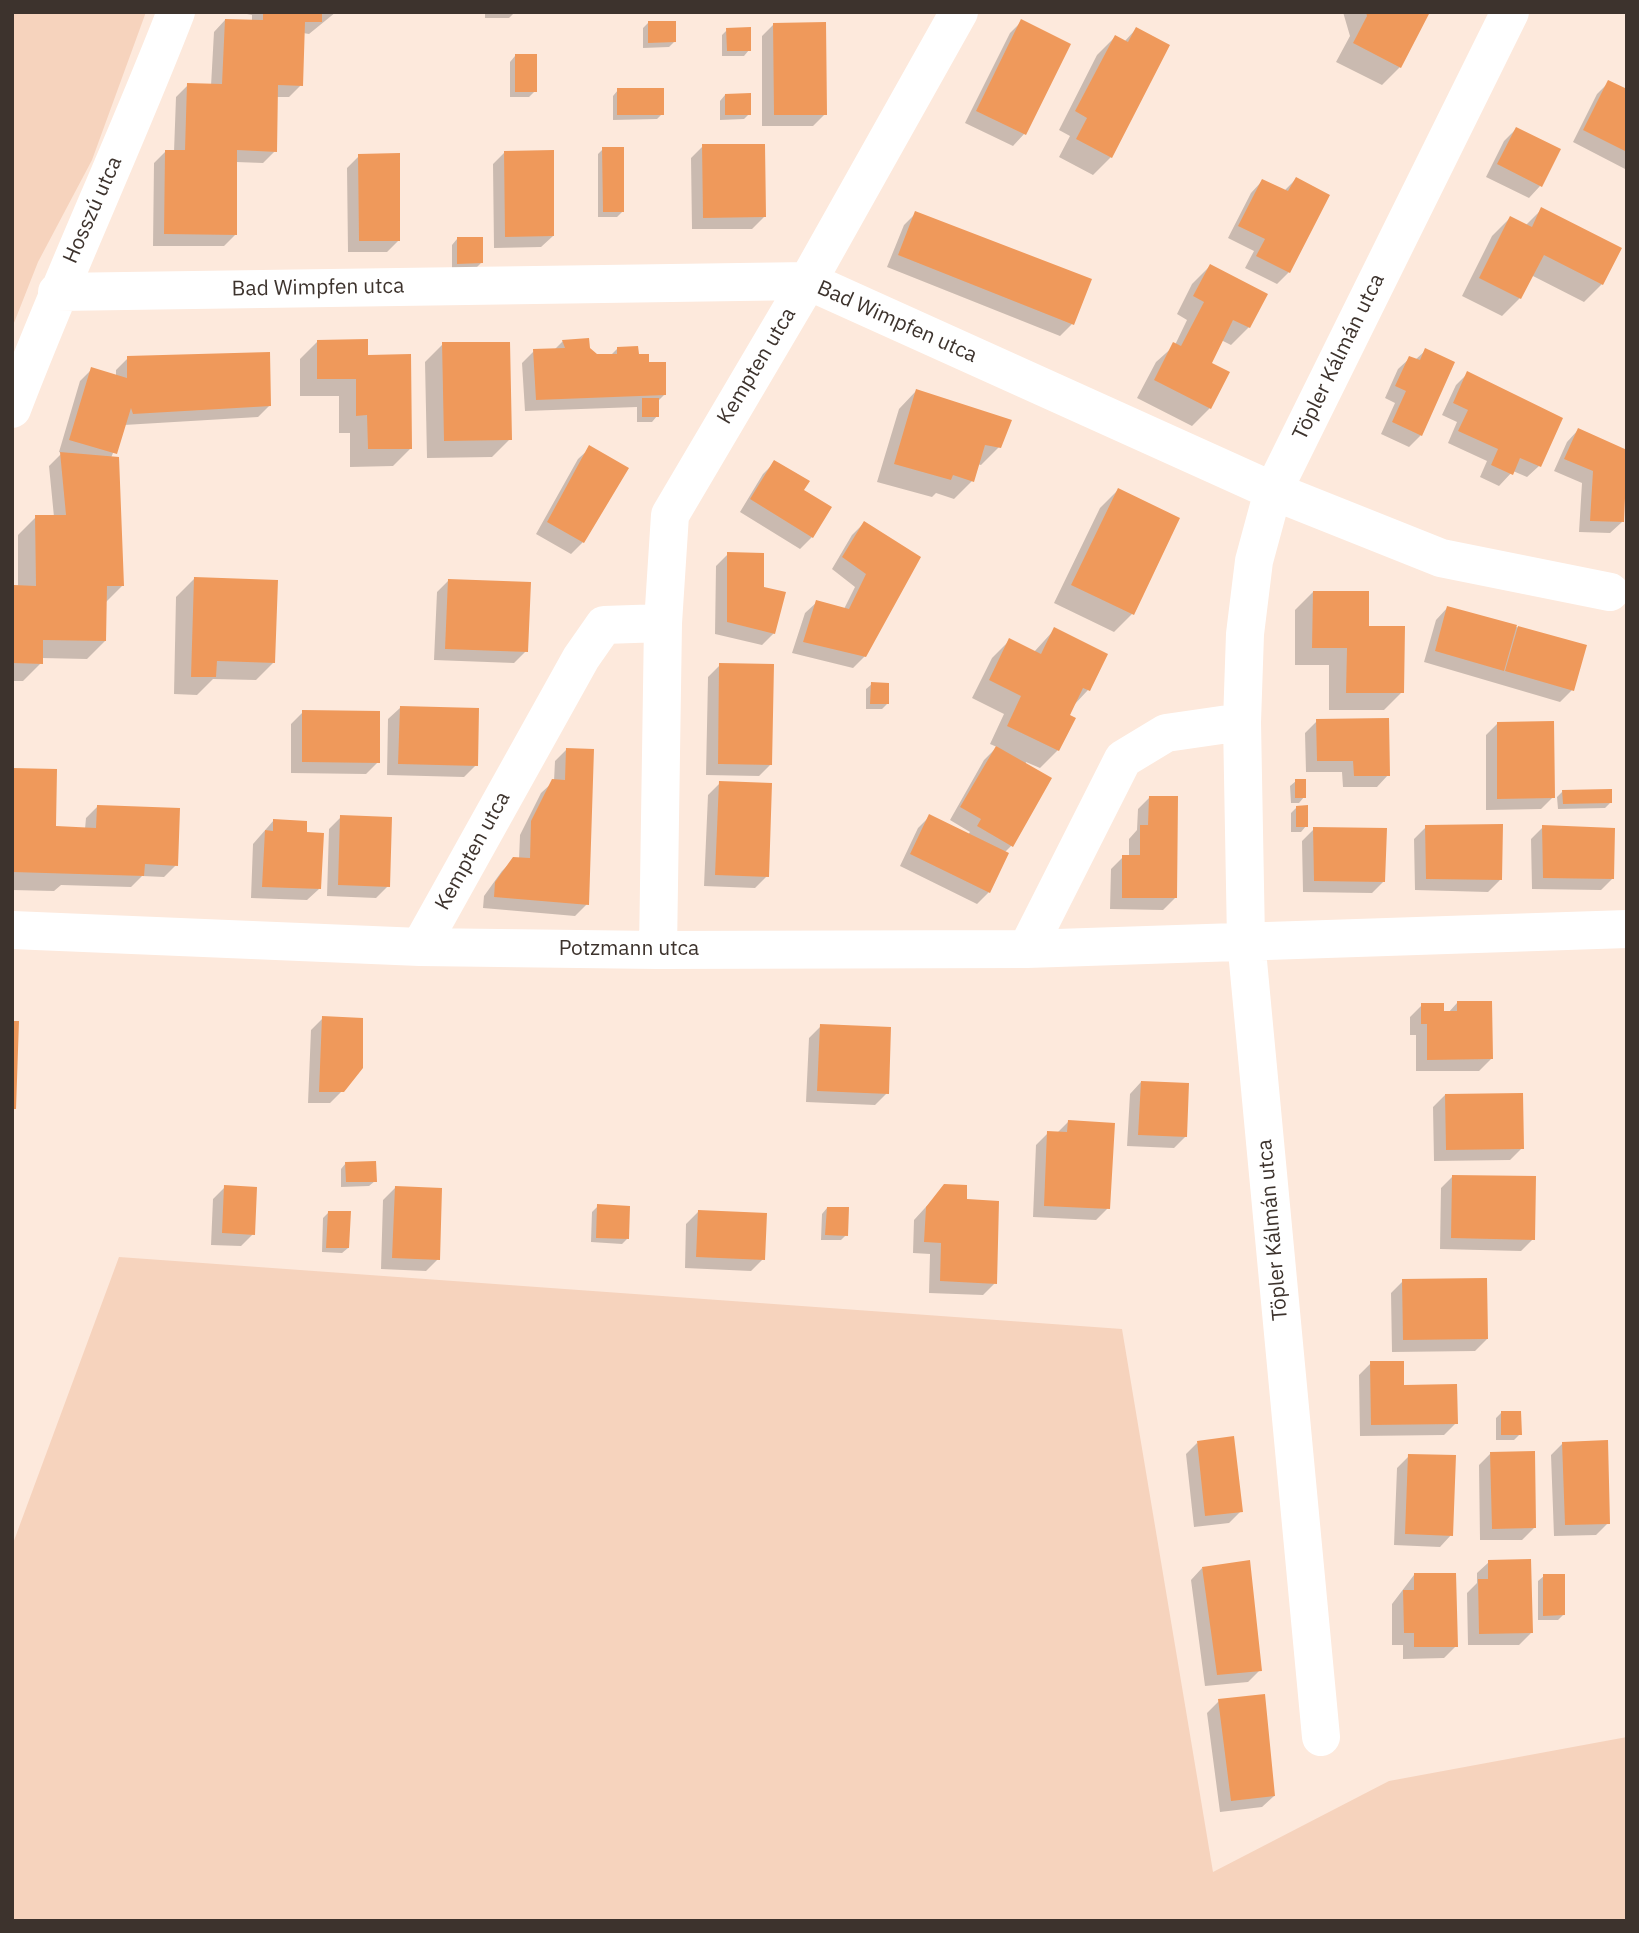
<!DOCTYPE html>
<meta charset="utf-8">
<style>
body{margin:0}
#map{position:relative;width:1639px;height:1933px;overflow:hidden;background:#fde9dc;font-family:"IBM Plex Sans",sans-serif}
canvas{display:block}
.frame{position:absolute;inset:0;border:14px solid #3d332d;pointer-events:none}
</style>
<div id="map">
<canvas width="1639" height="1933"></canvas>
<div class="frame"></div>
</div>
<script>
const ctx = document.querySelector('canvas').getContext('2d');
ctx.lineJoin = 'round';
function paint(path, color) { ctx.fillStyle = color; ctx.fill(path, 'evenodd'); }
function stroke(path, color, width, dash) { ctx.strokeStyle = color; ctx.lineWidth = width; ctx.lineCap = dash ? 'butt' : 'round'; ctx.setLineDash(dash || []); ctx.stroke(path); }
function drawText(font, color, halo, rows, align = 'center') {
  ctx.font = font + ' "IBM Plex Sans",sans-serif'; ctx.lineWidth = 5; ctx.setLineDash([]); ctx.textBaseline = 'middle'; ctx.strokeStyle = halo; ctx.fillStyle = color; for (const [text, x, y, turn = 0] of rows) {
    ctx.save(); ctx.translate(x, y); ctx.rotate((+turn || 0) * Math.PI / 180); ctx.textAlign = isNaN(turn) ? turn : align; if (halo) ctx.strokeText(text, 0, 0); ctx.fillText(text, 0, 0); ctx.restore();
  }
}
paint(new Path2D(`
 M 12,12 L 146,12 L 92,160 L 38,262 L 12,328 Z
 M 119,1257 L 1122,1329 L 1213,1872 L 1389,1781 L 1627,1737 L 1627,1921 L 12,1921 L 12,1546 Z`), '#f6d3bd');
paint(new Path2D(`
 M 237,12 L 336,12 L 309,34 L 303,33 L 301,85 L 289,97 L 276,97 L 275,151 L 263,163 L 236,162 L 236,234 L 224,246 L 153,246 L 154,163 L 166,151 L 174,152 L 176,97 L 188,85 L 211,86 L 214,32 L 225,20 L 252,22 L 252,15 Z
 M 485,12 L 515,12 L 509,18 L 485,18 Z
 M 1343,12 L 1428,12 L 1400,67 L 1382,85 L 1336,62 L 1350,36 Z
 M 1022,21 L 1069,44 L 1024,134 L 1013,146 L 965,123 L 1010,33 Z
 M 648,23 L 674,42 L 669,47 L 643,48 L 643,28 Z
 M 774,24 L 825,114 L 813,126 L 762,126 L 762,36 Z
 M 1136,29 L 1111,157 L 1093,175 L 1059,157 L 1070,136 L 1059,130 L 1097,55 L 1115,37 L 1124,42 Z
 M 727,30 L 749,50 L 744,56 L 722,56 L 722,35 Z
 M 515,56 L 535,91 L 529,97 L 510,97 L 510,62 Z
 M 1609,82 L 1627,91 L 1627,170 L 1573,142 L 1597,94 Z
 M 618,90 L 662,114 L 657,119 L 613,120 L 613,96 Z
 M 725,95 L 749,114 L 744,119 L 720,120 L 720,101 Z
 M 1516,129 L 1540,186 L 1529,198 L 1486,177 L 1504,141 Z
 M 703,146 L 764,217 L 752,229 L 692,229 L 691,158 Z
 M 603,149 L 623,211 L 617,217 L 598,217 L 598,154 Z
 M 504,153 L 553,236 L 541,247 L 494,248 L 493,164 Z
 M 359,156 L 399,240 L 387,252 L 348,252 L 347,168 Z
 M 1296,179 L 1289,272 L 1277,284 L 1245,268 L 1254,251 L 1228,238 L 1251,193 L 1262,181 L 1284,191 Z
 M 1542,209 L 1602,284 L 1584,302 L 1531,275 L 1520,298 L 1502,316 L 1462,296 L 1492,236 L 1510,218 L 1525,226 Z
 M 916,213 L 1090,280 L 1072,324 L 1060,336 L 887,267 L 904,225 Z
 M 457,239 L 481,263 L 476,268 L 452,268 L 452,245 Z
 M 1210,266 L 1249,327 L 1231,345 L 1221,340 L 1209,364 L 1210,408 L 1192,426 L 1137,398 L 1156,362 L 1175,345 L 1187,320 L 1177,314 L 1192,284 Z
 M 587,340 L 588,349 L 596,356 L 610,356 L 618,348 L 637,356 L 648,364 L 664,395 L 657,402 L 657,416 L 652,422 L 637,422 L 637,407 L 525,411 L 522,363 L 534,351 L 554,350 L 563,341 Z
 M 318,341 L 367,357 L 411,448 L 393,466 L 350,467 L 350,433 L 339,433 L 339,396 L 300,396 L 300,359 Z
 M 443,344 L 510,439 L 492,457 L 427,458 L 425,362 Z
 M 1425,351 L 1421,435 L 1409,447 L 1381,434 L 1395,403 L 1385,398 L 1398,369 L 1410,358 L 1415,360 Z
 M 128,358 L 270,405 L 258,417 L 124,425 L 111,458 L 117,458 L 123,585 L 105,603 L 105,641 L 87,659 L 41,658 L 41,663 L 23,681 L 12,681 L 12,589 L 18,587 L 18,535 L 36,517 L 54,517 L 49,466 L 62,453 L 59,452 L 80,381 L 92,369 L 116,377 L 116,370 Z
 M 1468,373 L 1539,466 L 1527,477 L 1513,471 L 1499,486 L 1480,477 L 1487,461 L 1448,443 L 1457,422 L 1442,415 L 1456,385 Z
 M 916,391 L 999,447 L 981,465 L 977,464 L 972,481 L 954,499 L 936,493 L 932,497 L 877,482 L 899,409 Z
 M 1578,430 L 1622,522 L 1610,533 L 1579,532 L 1582,483 L 1554,471 L 1567,442 Z
 M 590,448 L 583,542 L 571,554 L 536,534 L 578,459 Z
 M 775,462 L 802,491 L 812,537 L 800,549 L 740,512 L 763,474 Z
 M 1118,490 L 1132,614 L 1114,632 L 1054,603 L 1100,508 Z
 M 864,523 L 918,558 L 865,656 L 853,668 L 792,653 L 805,613 L 817,602 L 844,609 L 855,587 L 832,569 L 852,535 Z
 M 728,554 L 762,588 L 774,633 L 762,645 L 715,634 L 716,566 Z
 M 194,579 L 274,662 L 256,680 L 213,679 L 197,695 L 174,694 L 176,597 Z
 M 449,580 L 526,651 L 514,663 L 434,660 L 437,592 Z
 M 1313,592 L 1402,692 L 1384,710 L 1329,710 L 1329,665 L 1295,665 L 1295,610 Z
 M 1447,608 L 1585,646 L 1572,690 L 1560,702 L 1424,662 L 1436,620 Z
 M 1054,630 L 1088,690 L 1073,706 L 1058,750 L 1040,768 L 1026,762 L 1011,846 L 1004,853 L 989,892 L 977,904 L 900,866 L 918,828 L 930,816 L 968,835 L 970,832 L 950,820 L 984,760 L 997,747 L 990,744 L 1004,714 L 972,698 L 992,658 L 1010,640 L 1034,652 Z
 M 720,665 L 771,764 L 759,776 L 706,775 L 708,677 Z
 M 872,684 L 887,704 L 882,709 L 866,709 L 866,689 Z
 M 400,708 L 476,765 L 464,777 L 387,775 L 388,719 Z
 M 303,712 L 378,762 L 366,774 L 291,773 L 291,724 Z
 M 1317,721 L 1388,775 L 1377,787 L 1343,787 L 1342,772 L 1306,772 L 1305,733 Z
 M 1497,724 L 1553,797 L 1541,809 L 1486,810 L 1486,735 Z
 M 567,749 L 587,904 L 575,916 L 483,908 L 484,896 L 502,871 L 514,859 L 519,859 L 520,835 L 541,793 L 554,781 L 555,761 Z
 M 12,769 L 54,827 L 85,829 L 86,818 L 98,806 L 176,865 L 164,877 L 142,876 L 131,887 L 61,885 L 54,891 L 12,890 Z
 M 1296,781 L 1304,797 L 1299,803 L 1291,803 L 1290,786 Z
 M 720,783 L 767,876 L 755,888 L 704,886 L 708,795 Z
 M 1563,791 L 1610,803 L 1605,808 L 1558,809 L 1557,797 Z
 M 1150,797 L 1175,898 L 1163,910 L 1110,909 L 1111,869 L 1123,857 L 1129,857 L 1129,839 L 1137,830 L 1138,809 Z
 M 1297,807 L 1306,826 L 1301,832 L 1291,832 L 1291,813 Z
 M 341,817 L 388,886 L 376,898 L 327,896 L 329,829 Z
 M 274,820 L 305,834 L 319,889 L 307,900 L 251,898 L 253,844 Z
 M 1426,827 L 1500,880 L 1488,892 L 1415,890 L 1414,839 Z
 M 1543,827 L 1613,878 L 1601,890 L 1532,889 L 1531,839 Z
 M 1314,829 L 1384,881 L 1372,893 L 1303,892 L 1302,841 Z
 M 1457,1003 L 1491,1059 L 1479,1071 L 1416,1071 L 1416,1035 L 1410,1035 L 1410,1017 L 1422,1005 L 1448,1013 Z
 M 323,1018 L 342,1091 L 330,1103 L 308,1103 L 311,1030 Z
 M 821,1026 L 887,1093 L 875,1105 L 806,1102 L 809,1038 Z
 M 1141,1082 L 1186,1136 L 1174,1148 L 1127,1146 L 1130,1094 Z
 M 1445,1095 L 1522,1148 L 1510,1160 L 1434,1161 L 1433,1107 Z
 M 1068,1122 L 1108,1208 L 1096,1220 L 1033,1217 L 1036,1145 L 1048,1133 L 1057,1133 Z
 M 346,1163 L 375,1181 L 369,1186 L 341,1187 L 341,1169 Z
 M 1453,1176 L 1533,1239 L 1521,1251 L 1440,1249 L 1441,1188 Z
 M 945,1186 L 965,1201 L 995,1283 L 983,1295 L 929,1293 L 930,1254 L 913,1253 L 914,1220 Z
 M 225,1187 L 253,1234 L 241,1246 L 211,1245 L 213,1199 Z
 M 395,1188 L 438,1259 L 426,1271 L 381,1269 L 383,1200 Z
 M 598,1206 L 627,1239 L 622,1244 L 591,1242 L 592,1212 Z
 M 827,1208 L 846,1235 L 841,1240 L 821,1240 L 822,1214 Z
 M 329,1212 L 348,1248 L 342,1253 L 322,1252 L 323,1218 Z
 M 698,1212 L 763,1259 L 751,1271 L 685,1268 L 686,1224 Z
 M 1403,1281 L 1487,1339 L 1475,1351 L 1392,1352 L 1391,1293 Z
 M 1371,1363 L 1402,1387 L 1456,1423 L 1444,1435 L 1360,1436 L 1359,1375 Z
 M 1501,1413 L 1520,1434 L 1514,1440 L 1496,1440 L 1496,1418 Z
 M 1197,1443 L 1241,1511 L 1229,1523 L 1194,1527 L 1186,1454 Z
 M 1563,1443 L 1608,1523 L 1596,1535 L 1554,1536 L 1551,1455 Z
 M 1491,1453 L 1534,1528 L 1522,1540 L 1480,1540 L 1479,1465 Z
 M 1409,1456 L 1451,1535 L 1440,1547 L 1394,1545 L 1397,1468 Z
 M 1489,1562 L 1531,1633 L 1519,1645 L 1468,1645 L 1467,1593 L 1477,1583 L 1477,1573 Z
 M 1202,1568 L 1260,1670 L 1248,1682 L 1205,1686 L 1191,1580 Z
 M 1414,1575 L 1456,1646 L 1444,1658 L 1403,1659 L 1403,1645 L 1392,1645 L 1392,1604 Z
 M 1544,1576 L 1563,1615 L 1558,1620 L 1538,1620 L 1538,1581 Z
 M 1219,1701 L 1274,1796 L 1262,1807 L 1220,1812 L 1207,1713 Z`), '#0003');
paint(new Path2D(`
 M 263,12 L 322,12 L 322,22 L 305,22 L 303,86 L 278,85 L 277,152 L 237,150 L 237,235 L 164,234 L 165,150 L 185,150 L 187,83 L 222,84 L 225,19 L 263,20 Z
 M 1366,12 L 1430,12 L 1401,68 L 1353,43 L 1367,16 Z
 M 1021,19 L 1071,44 L 1026,135 L 976,111 Z
 M 648,21 L 676,21 L 676,42 L 648,43 Z
 M 826,22 L 827,115 L 774,115 L 773,23 Z
 M 751,27 L 751,51 L 727,51 L 726,28 Z
 M 1136,27 L 1170,45 L 1112,158 L 1076,139 L 1087,118 L 1075,111 L 1115,35 L 1128,42 Z
 M 515,54 L 537,54 L 537,92 L 515,92 Z
 M 1608,80 L 1627,89 L 1627,152 L 1583,130 Z
 M 617,88 L 664,88 L 664,115 L 617,115 Z
 M 751,93 L 751,115 L 725,115 L 725,94 Z
 M 1516,127 L 1561,149 L 1542,187 L 1497,164 Z
 M 702,144 L 765,144 L 766,217 L 703,218 Z
 M 602,147 L 624,147 L 624,212 L 603,212 Z
 M 554,150 L 554,236 L 505,237 L 504,151 Z
 M 400,153 L 400,241 L 359,241 L 358,154 Z
 M 1296,177 L 1330,195 L 1290,273 L 1256,256 L 1265,239 L 1238,226 L 1262,179 L 1288,191 Z
 M 1541,207 L 1622,248 L 1603,285 L 1544,255 L 1521,299 L 1479,278 L 1510,216 L 1532,227 Z
 M 915,211 L 1092,279 L 1074,325 L 898,255 Z
 M 457,237 L 483,237 L 483,263 L 457,264 Z
 M 1210,264 L 1268,294 L 1250,328 L 1233,320 L 1212,363 L 1230,372 L 1211,409 L 1154,380 L 1173,342 L 1181,346 L 1204,302 L 1193,296 Z
 M 589,338 L 590,348 L 597,354 L 617,354 L 617,347 L 638,346 L 639,354 L 649,354 L 649,362 L 666,362 L 666,395 L 536,400 L 533,349 L 565,348 L 562,340 Z
 M 368,339 L 368,355 L 411,354 L 412,449 L 368,449 L 367,415 L 356,416 L 356,379 L 317,379 L 317,340 Z
 M 442,342 L 510,342 L 512,440 L 444,441 Z
 M 1425,348 L 1455,362 L 1422,436 L 1392,422 L 1406,391 L 1395,386 L 1409,356 L 1420,360 Z
 M 270,352 L 271,406 L 133,414 L 131,408 L 117,454 L 69,440 L 91,367 L 127,378 L 127,356 Z
 M 1467,371 L 1563,418 L 1541,467 L 1520,458 L 1513,475 L 1491,465 L 1498,449 L 1458,431 L 1468,410 L 1453,403 Z
 M 916,389 L 1012,420 L 1001,448 L 985,445 L 974,482 L 953,475 L 951,480 L 894,464 Z
 M 642,398 L 659,398 L 659,417 L 642,417 Z
 M 1578,428 L 1627,450 L 1624,522 L 1590,521 L 1593,471 L 1564,459 Z
 M 589,445 L 629,468 L 584,543 L 547,522 Z
 M 60,452 L 119,457 L 124,586 L 107,586 L 106,641 L 43,640 L 43,664 L 12,663 L 14,585 L 36,586 L 35,515 L 66,515 Z
 M 774,460 L 810,481 L 804,490 L 832,507 L 813,538 L 750,499 Z
 M 1118,488 L 1180,518 L 1134,615 L 1071,585 Z
 M 864,521 L 921,557 L 866,657 L 803,642 L 816,600 L 849,609 L 866,574 L 842,557 Z
 M 727,552 L 764,553 L 764,587 L 786,592 L 775,634 L 727,622 Z
 M 194,577 L 278,580 L 275,663 L 217,661 L 216,677 L 191,677 Z
 M 448,579 L 531,582 L 528,652 L 445,649 Z
 M 1313,591 L 1369,591 L 1369,626 L 1405,626 L 1404,693 L 1346,693 L 1347,648 L 1312,648 Z
 M 1447,606 L 1517,625 L 1504,671 L 1435,651 Z
 M 1518,626 L 1587,645 L 1574,691 L 1505,671 Z
 M 1054,627 L 1108,654 L 1090,691 L 1083,688 L 1070,715 L 1076,718 L 1059,751 L 1007,726 L 1021,696 L 989,680 L 1009,638 L 1041,654 Z
 M 719,663 L 774,664 L 772,765 L 718,764 Z
 M 871,682 L 889,683 L 889,704 L 870,704 Z
 M 400,706 L 479,708 L 478,766 L 398,764 Z
 M 302,710 L 380,711 L 380,763 L 302,762 Z
 M 1389,718 L 1390,776 L 1354,776 L 1353,761 L 1317,761 L 1316,719 Z
 M 1554,721 L 1555,798 L 1497,799 L 1497,722 Z
 M 996,746 L 1052,778 L 1013,847 L 977,826 L 981,819 L 960,807 Z
 M 566,748 L 594,749 L 589,905 L 494,897 L 495,882 L 513,857 L 530,858 L 531,821 L 552,779 L 565,780 Z
 M 12,768 L 57,769 L 56,826 L 96,828 L 97,805 L 180,808 L 178,866 L 145,864 L 144,876 L 12,872 Z
 M 1295,779 L 1306,779 L 1306,798 L 1295,798 Z
 M 719,781 L 772,783 L 769,877 L 715,875 Z
 M 1612,789 L 1612,803 L 1563,804 L 1562,790 Z
 M 1149,796 L 1178,796 L 1177,898 L 1122,898 L 1122,855 L 1140,855 L 1140,825 L 1148,825 Z
 M 1308,805 L 1308,827 L 1296,827 L 1296,806 Z
 M 929,814 L 1009,853 L 990,893 L 910,854 Z
 M 340,815 L 392,817 L 390,887 L 338,885 Z
 M 273,819 L 307,821 L 307,832 L 324,833 L 321,889 L 262,887 L 265,830 L 273,831 Z
 M 1503,824 L 1502,880 L 1426,879 L 1425,825 Z
 M 1542,825 L 1615,828 L 1614,879 L 1543,878 Z
 M 1313,827 L 1387,828 L 1385,882 L 1314,881 Z
 M 1457,1001 L 1492,1001 L 1493,1059 L 1427,1060 L 1427,1024 L 1421,1024 L 1421,1003 L 1444,1003 L 1444,1011 L 1457,1011 Z
 M 322,1016 L 363,1018 L 363,1068 L 344,1092 L 319,1092 Z
 M 12,1021 L 19,1021 L 16,1109 L 12,1109 Z
 M 820,1024 L 891,1027 L 889,1094 L 817,1091 Z
 M 1141,1081 L 1189,1083 L 1187,1137 L 1138,1135 Z
 M 1523,1093 L 1524,1149 L 1446,1150 L 1445,1094 Z
 M 1068,1120 L 1115,1123 L 1110,1209 L 1044,1206 L 1047,1131 L 1067,1132 Z
 M 376,1161 L 377,1182 L 346,1182 L 345,1162 Z
 M 1452,1175 L 1536,1176 L 1535,1240 L 1451,1238 Z
 M 944,1184 L 967,1185 L 967,1199 L 999,1201 L 997,1284 L 940,1281 L 941,1243 L 924,1242 L 926,1207 Z
 M 224,1185 L 257,1187 L 255,1235 L 222,1233 Z
 M 395,1186 L 442,1188 L 440,1260 L 392,1258 Z
 M 597,1204 L 630,1206 L 629,1239 L 596,1238 Z
 M 827,1207 L 849,1207 L 848,1236 L 825,1235 Z
 M 698,1210 L 767,1213 L 765,1260 L 696,1257 Z
 M 328,1211 L 351,1211 L 349,1248 L 326,1248 Z
 M 1487,1278 L 1488,1339 L 1403,1340 L 1402,1279 Z
 M 1370,1361 L 1404,1361 L 1404,1385 L 1457,1384 L 1458,1424 L 1371,1425 Z
 M 1501,1411 L 1521,1411 L 1522,1435 L 1501,1435 Z
 M 1234,1436 L 1243,1512 L 1205,1516 L 1197,1441 Z
 M 1608,1440 L 1610,1524 L 1565,1525 L 1562,1442 Z
 M 1535,1451 L 1536,1528 L 1492,1529 L 1490,1452 Z
 M 1408,1454 L 1456,1455 L 1453,1536 L 1405,1534 Z
 M 1531,1559 L 1533,1633 L 1479,1634 L 1478,1579 L 1488,1579 L 1488,1560 Z
 M 1250,1560 L 1262,1671 L 1217,1675 L 1202,1567 Z
 M 1414,1573 L 1456,1573 L 1458,1647 L 1414,1647 L 1414,1633 L 1404,1633 L 1403,1590 L 1414,1590 Z
 M 1543,1574 L 1565,1574 L 1565,1615 L 1543,1616 Z
 M 1265,1694 L 1275,1796 L 1231,1801 L 1218,1699 Z`), '#ef995b');
stroke(new Path2D(`
 M 57,292 L 808,281 L 1273,491 L 1441,558 L 1610,592
 M 12,409 C 63,275 124,146 176,12
 M 12,930 L 420,947 L 658,950 L 1027,949 L 1627,929
 M 420,947 L 581,658 L 604,625 L 663,623 L 670,515 L 808,281 L 959,12
 M 1027,949 L 1123,759 L 1166,733 L 1242,722
 M 658,950 L 663,623
 M 1321,1737 L 1246,940 L 1242,722 L 1245,634 L 1254,561 L 1273,491 L 1510,12`), '#fff', 38);
drawText('21px', '#3d332d', '#fff', [
 ["Hosszú utca",93,210,-66],
 ["Bad Wimpfen utca",318,288,-1],
 ["Bad Wimpfen utca",897,322,24],
 ["Töpler Kálmán utca",1339,357,-64],
 ["Kempten utca",757,366,-59],
 ["Kempten utca",473,851,-61],
 ["Potzmann utca",629,949],
 ["Töpler Kálmán utca",1273,1230,-95]
]);
</script>
